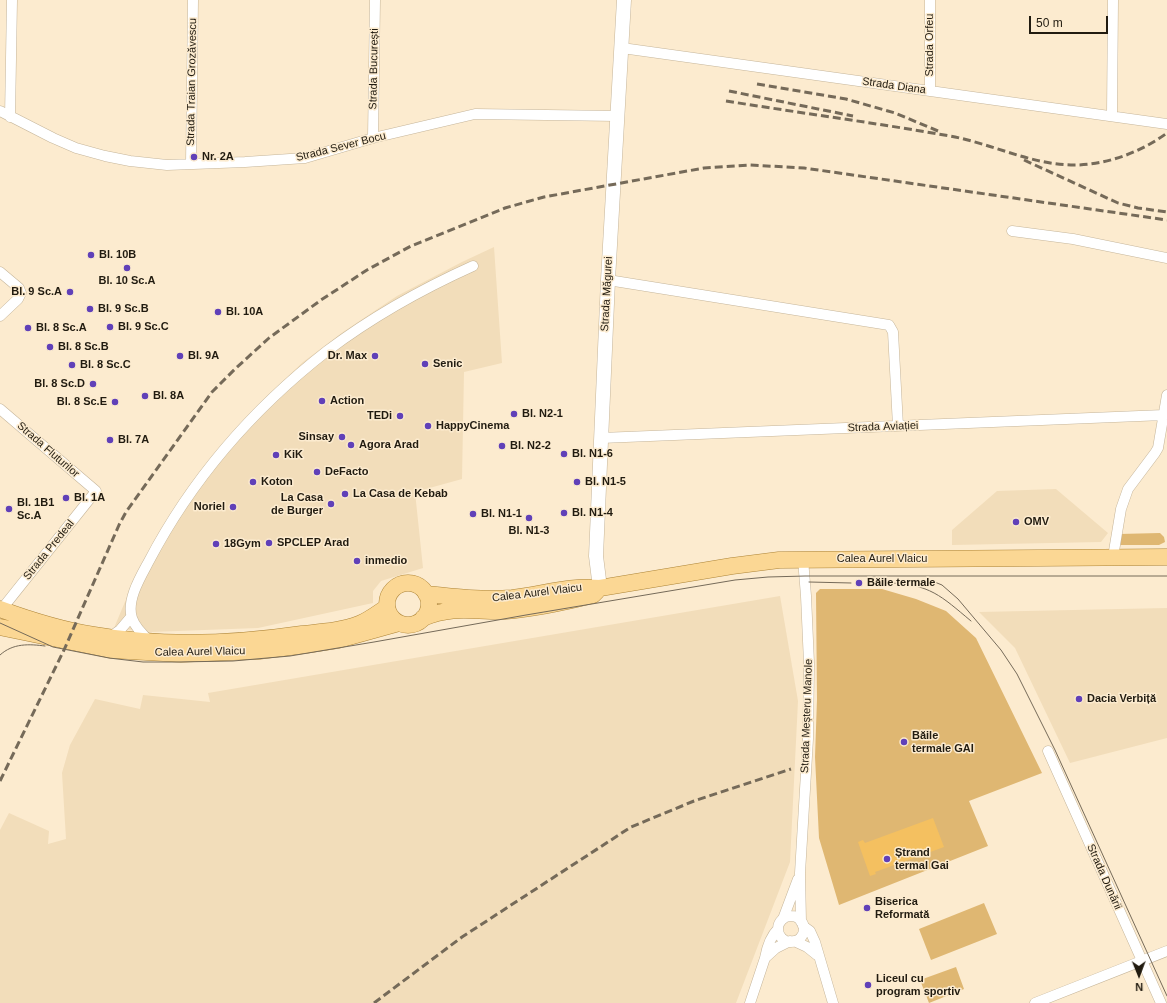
<!DOCTYPE html>
<meta charset="utf-8">
<style>
body{margin:0}
#map{position:relative;width:1167px;height:1003px;overflow:hidden;background:#fcebcf;font-family:Arial,sans-serif}
canvas{display:block}
.north{position:absolute;left:1119px;top:955px;width:40px;height:40px;-webkit-text-stroke:3px #fcebcf;paint-order:stroke;rotate:179deg;font-size:11px;font-weight:700;line-height:16px;text-align:center;color:#211b10}
.north::after{content:'';display:block;margin:auto;width:14px;height:18px;background:#211b10;clip-path:polygon(50% 0,100% 100%,50% 72%,0 100%)}
.scale{position:absolute;left:1029px;top:16px;width:79px;height:18px;box-sizing:border-box;border:2px solid #211b10;border-top:0;padding-left:5px;font-size:12px;line-height:14px;white-space:nowrap;color:#211b10;-webkit-text-stroke:3px #fcebcf;paint-order:stroke}
</style>
<div id="map">
<canvas width="1167" height="1003"></canvas>
<div class="north">N</div>
<div class="scale">50 m</div>
</div>
<script>
const ctx = document.querySelector('canvas').getContext('2d');
ctx.lineJoin = 'round';
function paint(path, color) { ctx.fillStyle = color; ctx.fill(path, 'evenodd'); }
function stroke(path, color, width, dash) { ctx.strokeStyle = color; ctx.lineWidth = width; ctx.lineCap = dash ? 'butt' : 'round'; ctx.setLineDash(dash || []); ctx.stroke(path); }
function drawText(font, color, halo, rows, align = 'center') {
  ctx.font = font + ' Arial,sans-serif'; ctx.lineWidth = 3; ctx.setLineDash([]); ctx.textBaseline = 'middle'; ctx.strokeStyle = halo; ctx.fillStyle = color; for (const [text, x, y, turn = 0] of rows) {
    ctx.save(); ctx.translate(x, y); ctx.rotate((+turn || 0) * Math.PI / 180); ctx.textAlign = isNaN(turn) ? turn : align; if (halo) ctx.strokeText(text, 0, 0); ctx.fillText(text, 0, 0); ctx.restore();
  }
}
paint(new Path2D(`
 M 494,247 L 502,363 L 464,372 L 462,479 L 415,492 L 423,568 L 381,581 L 373,591 L 373,603 L 258,628 L 151,632 L 114,628 L 135,578 L 160,531 L 186,490 L 238,426 L 267,396 L 303,362 L 343,332 L 397,296 L 462,262 Z
 M 1056,489 L 1108,533 L 1101,542 L 952,545 L 952,530 L 997,491 Z
 M 780,596 L 798,701 L 790,862 L 736,1003 L 0,1003 L 0,830 L 9,813 L 49,831 L 48,844 L 66,839 L 62,773 L 70,745 L 95,699 L 140,709 L 143,695 L 210,702 L 208,693 Z
 M 1167,608 L 1167,738 L 1070,763 L 1015,648 L 979,612 Z`), '#f2ddba');
paint(new Path2D(`
 M 1160,533 L 1164,537 L 1165,542 L 1159,545 L 1121,545 L 1119,544 L 1119,534 Z
 M 820,589 L 882,589 L 916,599 L 946,611 L 976,638 L 1042,773 L 969,801 L 988,846 L 839,905 L 819,838 L 815,757 L 817,699 L 816,593 Z
 M 984,903 L 997,934 L 931,960 L 919,929 Z
 M 956,967 L 964,989 L 929,1003 L 920,980 Z`), '#dfb772');
paint(new Path2D(`
 M 933,818 L 944,847 L 875,872 L 876,874 L 870,876 L 858,842 L 863,840 L 865,843 Z`), '#f4c060');
const street = new Path2D(`
 M 622,48 L 1167,124
 M 930,91 L 930,0
 M 0,111 L 53,138 L 76,148 L 105,156 L 130,161 L 167,165 L 245,162 L 305,158 L 373,138 L 475,114 L 617,116
 M 1112,115 L 1113,0
 M 10,117 L 12,0
 M 373,138 L 375,0
 M 191,164 L 193,0
 M 1012,231 L 1073,239 L 1167,258
 M 0,272 L 19,288 L 21,293 L 18,299 L 0,316
 M 608,280 L 889,325 L 893,332 L 898,426
 M 0,409 L 96,491 L 1,610
 M 601,438 L 1164,415
 M 1113,557 L 1121,509 L 1128,489 L 1155,453 L 1158,448 L 1167,395
 M 110,637 L 120,630 L 131,617
 M 150,641 C 143,635 135,627 132,618 C 126,600 141,576 149,561 C 192,479 254,408 327,351 C 372,317 422,289 473,266
 M 1048,751 L 1161,1003
 M778 929a13 13 0 1 1 26 0a13 13 0 1 1-26 0Z
 M 783,919 L 798,879
 M 801,922 L 800,873 L 808,739 L 809,663 L 806,596 L 803,559
 M 803,926 L 810,931 L 815,942 L 833,1003
 M 794,941 L 807,947 L 817,955
 M 765,958 C 767,947 770,937 778,929
 M 750,1003 L 765,958 L 776,948 L 790,941
 M 1035,1003 L 1167,951`);
const secondary = new Path2D(`
 M 600,588 L 596,556 L 608,280 L 624,0`);
const primary = new Path2D(`
 M387 604a21 21 0 1 1 42 0a21 21 0 1 1-42 0Z
 M 426,594 C 454,597 483,600 512,598 C 541,595 570,585 600,588 L 732,566 L 779,560 L 1167,557
 M 0,609 C 30,620 62,630 94,635 C 162,647 234,644 302,634 C 321,632 341,631 359,624 C 369,620 378,613 387,607
 M 423,618 C 454,605 474,612 505,611 C 534,609 565,602 593,595 L 597,591
 M 0,627 L 111,650 L 181,654 L 259,651 L 306,645 L 338,640 L 399,623`);
stroke(street, '#c5b59a', 11);
stroke(secondary, '#c5b59a', 15);
stroke(primary, '#ad8437', 17);
stroke(street, '#fff', 10);
stroke(secondary, '#fff', 14);
stroke(primary, '#fbd794', 16);
stroke(new Path2D(`
 M 927,579 L 942,585 L 958,599 L 1001,650 L 1017,674 L 1055,750 L 1167,996
 M 809,582 L 851,583
 M 889,583 C 930,584 941,596 971,621
 M 0,623 L 53,647 L 109,658 L 143,662 L 177,662 L 233,661 L 290,656 L 374,642 L 526,615 L 735,580 L 768,577 L 805,576 L 1167,576
 M 0,655 C 13,643 29,644 45,646`), '#756a59', 1);
stroke(new Path2D(`
 M 757,84 L 846,99 L 895,113 L 938,131
 M 729,91 L 853,116
 M 726,101 C 801,113 876,123 950,136 C 993,144 1034,166 1077,165 C 1109,164 1141,152 1167,133
 M 1024,160 L 1118,203 L 1138,208 L 1167,212
 M 0,781 L 64,650 L 119,525 L 126,512 L 212,392 L 235,369 L 269,338 L 321,300 L 367,270 L 411,246 L 505,208 L 544,197 L 704,168 L 750,165 L 804,168 L 1167,220
 M 374,1003 L 462,937 L 631,827 L 694,801 L 791,769`), '#756a59', 3, [8, 4]);
for (const [x, y, r, color] of [
 [194,157,4,"#6040b8"],
 [91,255,4,"#6040b8"],
 [127,268,4,"#6040b8"],
 [70,292,4,"#6040b8"],
 [90,309,4,"#6040b8"],
 [218,312,4,"#6040b8"],
 [110,327,4,"#6040b8"],
 [28,328,4,"#6040b8"],
 [50,347,4,"#6040b8"],
 [180,356,4,"#6040b8"],
 [375,356,4,"#6040b8"],
 [425,364,4,"#6040b8"],
 [72,365,4,"#6040b8"],
 [93,384,4,"#6040b8"],
 [145,396,4,"#6040b8"],
 [322,401,4,"#6040b8"],
 [115,402,4,"#6040b8"],
 [514,414,4,"#6040b8"],
 [400,416,4,"#6040b8"],
 [428,426,4,"#6040b8"],
 [342,437,4,"#6040b8"],
 [110,440,4,"#6040b8"],
 [351,445,4,"#6040b8"],
 [502,446,4,"#6040b8"],
 [564,454,4,"#6040b8"],
 [276,455,4,"#6040b8"],
 [317,472,4,"#6040b8"],
 [253,482,4,"#6040b8"],
 [577,482,4,"#6040b8"],
 [345,494,4,"#6040b8"],
 [66,498,4,"#6040b8"],
 [331,504,4,"#6040b8"],
 [233,507,4,"#6040b8"],
 [9,509,4,"#6040b8"],
 [564,513,4,"#6040b8"],
 [473,514,4,"#6040b8"],
 [529,518,4,"#6040b8"],
 [1016,522,4,"#6040b8"],
 [269,543,4,"#6040b8"],
 [216,544,4,"#6040b8"],
 [357,561,4,"#6040b8"],
 [859,583,4,"#6040b8"],
 [1079,699,4,"#6040b8"],
 [904,742,4,"#6040b8"],
 [887,859,4,"#6040b8"],
 [867,908,4,"#6040b8"],
 [868,985,4,"#6040b8"]
]) { const dot = new Path2D(); dot.arc(x, y, r, 0, 2 * Math.PI); ctx.fillStyle = color; ctx.fill(dot); stroke(dot, '#fcebcf', 1.5); }
drawText('11px', '#211b10', '#fcebcf', [
 ["Strada Orfeu",930,45,-90],
 ["Strada București",374,69,-89],
 ["Strada Traian Grozăvescu",192,82,-89],
 ["Strada Diana",894,86,8],
 ["Strada Sever Bocu",341,147,-14],
 ["Strada Măgurei",607,294,-87],
 ["Strada Aviației",883,427,-2],
 ["Strada Fluturilor",48,450,41],
 ["Strada Predeal",49,550,-51],
 ["Calea Aurel Vlaicu",882,559],
 ["Calea Aurel Vlaicu",537,593,-7],
 ["Calea Aurel Vlaicu",200,652,-1],
 ["Strada Meșteru Manole",807,716,-88],
 ["Strada Dunării",1104,877,66]
]);
drawText('bold 11px', '#211b10', '#fcebcf', [
 ["Nr. 2A",202,157],
 ["Bl. 10B",99,255],
 ["Bl. 10 Sc.A",127,281,"center"],
 ["Bl. 9 Sc.A",62,292,"right"],
 ["Bl. 9 Sc.B",98,309],
 ["Bl. 10A",226,312],
 ["Bl. 9 Sc.C",118,327],
 ["Bl. 8 Sc.A",36,328],
 ["Bl. 8 Sc.B",58,347],
 ["Bl. 9A",188,356],
 ["Dr. Max",367,356,"right"],
 ["Senic",433,364],
 ["Bl. 8 Sc.C",80,365],
 ["Bl. 8 Sc.D",85,384,"right"],
 ["Bl. 8A",153,396],
 ["Action",330,401],
 ["Bl. 8 Sc.E",107,402,"right"],
 ["Bl. N2-1",522,414],
 ["TEDi",392,416,"right"],
 ["HappyCinema",436,426],
 ["Sinsay",334,437,"right"],
 ["Bl. 7A",118,440],
 ["Agora Arad",359,445],
 ["Bl. N2-2",510,446],
 ["Bl. N1-6",572,454],
 ["KiK",284,455],
 ["DeFacto",325,472],
 ["Koton",261,482],
 ["Bl. N1-5",585,482],
 ["La Casa de Kebab",353,494],
 ["Bl. 1A",74,498],
 ["La Casa",323,498,"right"],
 ["de Burger",323,511,"right"],
 ["Bl. 1B1",17,503],
 ["Sc.A",17,516],
 ["Noriel",225,507,"right"],
 ["Bl. N1-4",572,513],
 ["Bl. N1-1",481,514],
 ["OMV",1024,522],
 ["Bl. N1-3",529,531,"center"],
 ["SPCLEP Arad",277,543],
 ["18Gym",224,544],
 ["inmedio",365,561],
 ["Băile termale",867,583],
 ["Dacia Verbiță",1087,699],
 ["Băile",912,736],
 ["termale GAI",912,749],
 ["Ștrand",895,853],
 ["termal Gai",895,866],
 ["Biserica",875,902],
 ["Reformată",875,915],
 ["Liceul cu",876,979],
 ["program sportiv",876,992]
], 'left');
</script>
